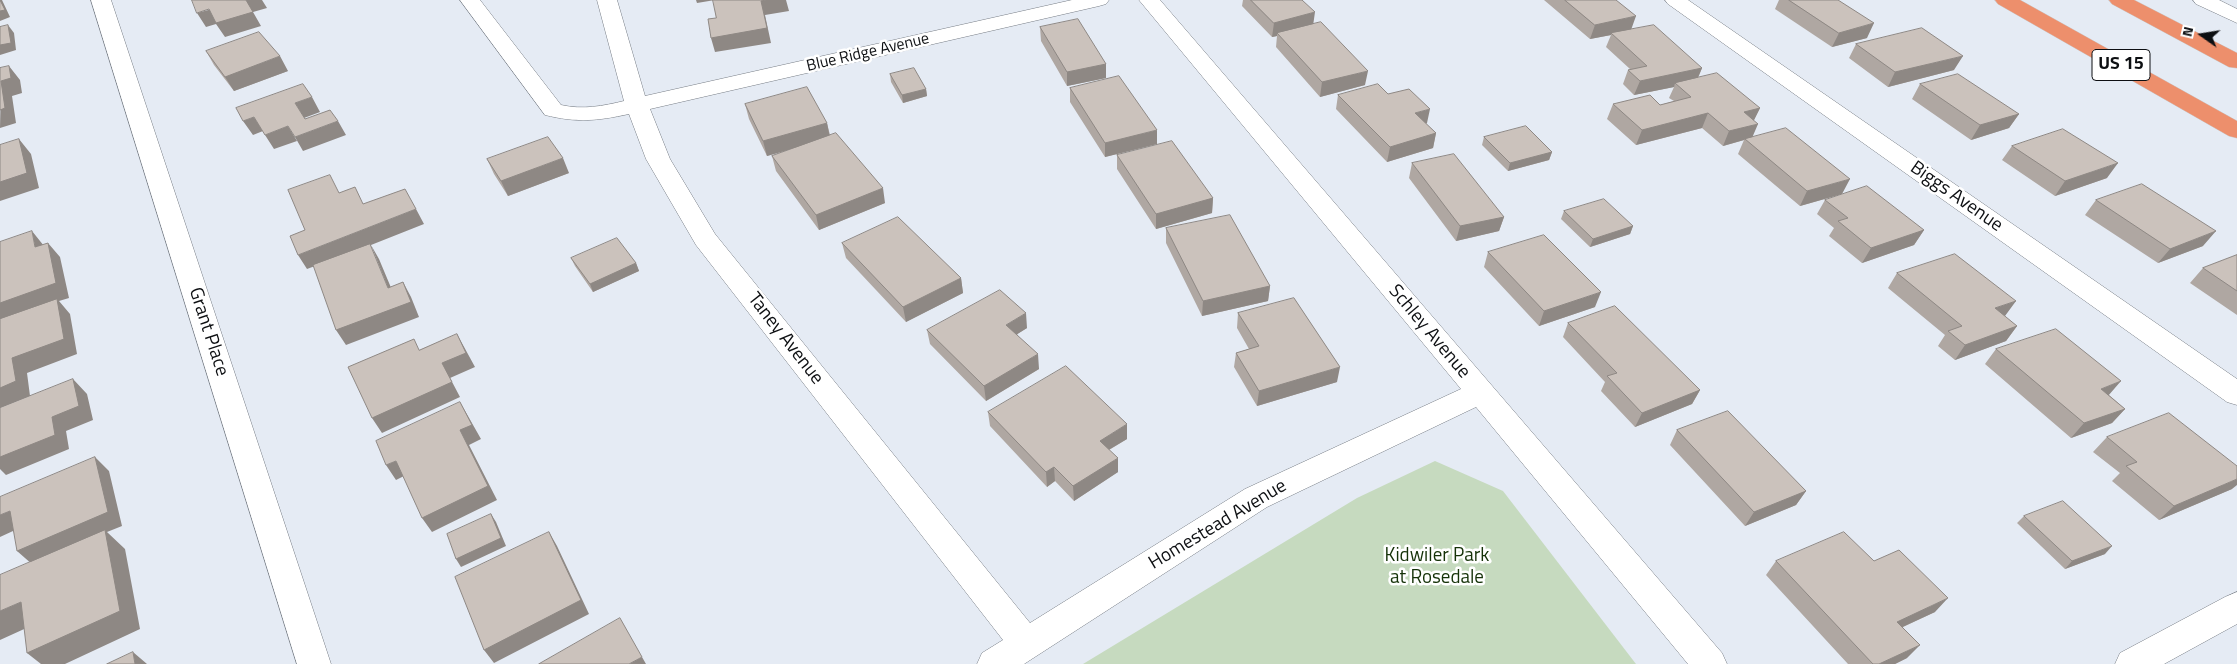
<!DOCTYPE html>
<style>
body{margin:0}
#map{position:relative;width:2237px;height:664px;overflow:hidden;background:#e5ebf4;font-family:"Titillium Web",sans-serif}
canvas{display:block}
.north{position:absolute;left:2177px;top:10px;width:50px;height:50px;-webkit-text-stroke:4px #fff;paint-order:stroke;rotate:283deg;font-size:14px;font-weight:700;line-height:20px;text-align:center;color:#0d0f12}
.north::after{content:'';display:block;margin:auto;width:18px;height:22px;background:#0d0f12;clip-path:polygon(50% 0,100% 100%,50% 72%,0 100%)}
</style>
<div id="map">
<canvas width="2237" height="664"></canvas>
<div class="north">N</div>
</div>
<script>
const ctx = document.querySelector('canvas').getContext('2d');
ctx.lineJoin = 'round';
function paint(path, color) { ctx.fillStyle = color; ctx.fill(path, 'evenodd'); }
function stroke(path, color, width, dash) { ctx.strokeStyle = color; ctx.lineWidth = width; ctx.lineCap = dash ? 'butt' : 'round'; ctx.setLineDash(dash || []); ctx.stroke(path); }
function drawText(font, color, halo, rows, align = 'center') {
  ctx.font = font + ' "Titillium Web",sans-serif'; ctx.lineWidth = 5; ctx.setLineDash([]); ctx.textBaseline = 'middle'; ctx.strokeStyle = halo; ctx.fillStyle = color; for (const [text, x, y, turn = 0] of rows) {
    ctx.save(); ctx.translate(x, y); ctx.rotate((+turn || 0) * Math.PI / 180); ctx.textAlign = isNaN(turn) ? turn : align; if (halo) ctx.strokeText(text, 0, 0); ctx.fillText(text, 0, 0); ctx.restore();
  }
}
paint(new Path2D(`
 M 1435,461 L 1503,491 L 1636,664 L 1083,664 L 1357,498 Z`), '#c6dabf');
const minor = new Path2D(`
 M 91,0 L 111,0 L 331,664 L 297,664 Z
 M 460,0 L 480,0 L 561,105 C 583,110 603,106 624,101 L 597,0 L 617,0 L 645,96 L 1072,0 L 1109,0 L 1106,4 L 1099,6 L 650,109 L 670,159 L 715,234 L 1030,623 L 1245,489 L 1461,389 L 1139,0 L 1160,0 L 1722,653 L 1727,664 L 1688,664 L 1476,407 L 1267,507 L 1024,664 L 977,664 L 982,653 L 1003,640 L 696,245 L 646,159 L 629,114 C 597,121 577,123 545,115 Z
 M 1665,0 L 1688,0 L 2237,379 L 2237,405 L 2227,402 L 1668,4 Z
 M 2193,0 L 2219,0 L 2237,9 L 2237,23 L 2196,4 Z
 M 2237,592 L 2237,624 L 2164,664 L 2115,664 L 2120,653 L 2225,597 Z`);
const highway = new Path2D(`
 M 1995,0 L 2020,0 L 2237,121 L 2237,138 L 2229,136 L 1998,4 Z
 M 2109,0 L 2134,0 L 2237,53 L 2237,68 L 2229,67 L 2112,4 Z`);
stroke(minor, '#777d85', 1);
stroke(highway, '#cacacb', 1);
paint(minor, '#fff');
paint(highway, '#ed8f6c');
paint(new Path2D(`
 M 1243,0 L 1302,0 L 1313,24 L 1365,85 L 1320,97 L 1276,47 L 1277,36 L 1272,37 L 1242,6 Z
 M 1544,0 L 1616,0 L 1631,30 L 1702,68 L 1698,78 L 1760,108 L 1754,120 L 1752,137 L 1842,194 L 1800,206 L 1738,154 L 1744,140 L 1723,146 L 1702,128 L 1636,145 L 1607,119 L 1613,104 L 1660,105 L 1674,101 L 1669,98 L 1674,87 L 1634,95 L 1623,84 L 1628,70 L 1630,69 L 1606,47 L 1611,35 L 1590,39 Z
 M 1779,0 L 1838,0 L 1867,38 L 1832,47 L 1775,9 Z
 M 1040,27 L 1106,64 L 1106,78 L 1067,86 L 1041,41 Z
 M 1856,44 L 1954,70 L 1888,87 L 1849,58 Z
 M 206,51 L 288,71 L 234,91 L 214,65 Z
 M 890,74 L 926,89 L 927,96 L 903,103 L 891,82 Z
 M 1920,84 L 2019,114 L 2009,128 L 1971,140 L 1912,99 Z
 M 1070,88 L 1157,144 L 1105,157 L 1070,102 Z
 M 1388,94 L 1427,123 L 1426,124 L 1436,133 L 1433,148 L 1387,162 L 1336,109 L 1338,95 Z
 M 745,104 L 827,123 L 830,135 L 885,203 L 819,230 L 776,171 L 772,156 L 797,147 L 767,156 L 749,119 Z
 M 1484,137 L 1552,152 L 1549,160 L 1508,171 L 1482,145 Z
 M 2012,146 L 2107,178 L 2055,196 L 2002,160 Z
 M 1117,155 L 1213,198 L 1212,213 L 1156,229 L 1117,169 Z
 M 487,159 L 569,173 L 508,196 L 494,174 Z
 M 1412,163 L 1504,217 L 1499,231 L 1456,241 L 1409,178 Z
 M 1825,200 L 1924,230 L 1914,245 L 1862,263 L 1829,236 L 1834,228 L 1817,214 Z
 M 2096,200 L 2203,246 L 2158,263 L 2085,215 Z
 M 1564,211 L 1633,226 L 1630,234 L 1590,247 L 1561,219 Z
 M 1166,228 L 1270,286 L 1268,301 L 1202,316 L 1166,243 Z
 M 842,243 L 961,278 L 963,293 L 906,322 L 846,258 Z
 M 1488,252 L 1595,307 L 1539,326 L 1484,267 Z
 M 2237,255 L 2237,315 L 2190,283 L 2203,268 Z
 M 571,258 L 636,263 L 639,271 L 593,292 L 575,266 Z
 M 1897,273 L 2005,316 L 2004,316 L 2017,326 L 2006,341 L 1955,360 L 1938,346 L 1945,335 L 1888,288 Z
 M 1238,313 L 1337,382 L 1257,406 L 1234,367 L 1236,353 L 1249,349 L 1237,328 Z
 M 1568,323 L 1700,390 L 1692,404 L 1635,427 L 1601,391 L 1605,382 L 1563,337 Z
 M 1027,328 L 1017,334 L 1039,369 L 986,401 L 930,344 L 927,330 Z
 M 1996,349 L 2109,395 L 2125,409 L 2112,423 L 2071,438 L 1985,364 Z
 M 988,412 L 1127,439 L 1109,450 L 1118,472 L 1074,501 L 1055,481 L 1047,487 L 990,426 Z
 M 1677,430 L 1806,491 L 1796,505 L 1745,526 L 1670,445 Z
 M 2107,437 L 2232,489 L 2159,520 L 2112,481 L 2120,473 L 2093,452 Z
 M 2024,516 L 2105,554 L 2065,569 L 2017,523 Z
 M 1776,561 L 1874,561 L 1935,612 L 1903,627 L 1907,658 L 1895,664 L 1848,664 L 1766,575 Z`), '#afa7a2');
paint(new Path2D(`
 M 0,0 L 2,0 L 10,17 L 0,21 Z
 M 246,0 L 262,0 L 267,8 L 253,12 L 261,26 L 225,37 L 216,24 L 206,27 L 197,13 Z
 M 696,0 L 715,0 L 697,3 Z
 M 766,0 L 786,0 L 789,11 L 765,15 L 771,43 L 715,52 L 711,38 L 761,1 Z
 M 1315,12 L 1313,26 L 1277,33 L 1277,36 L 1272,37 L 1274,23 Z
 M 1636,16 L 1631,30 L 1611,33 L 1611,35 L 1590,39 L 1595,25 Z
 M 1874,23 L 1867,38 L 1832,47 L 1839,33 Z
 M 8,25 L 14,33 L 16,50 L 0,55 L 0,45 Z
 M 280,56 L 288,71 L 234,91 L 225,77 Z
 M 1963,56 L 1954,70 L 1888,87 L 1895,72 Z
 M 1106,64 L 1106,78 L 1067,86 L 1067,72 Z
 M 9,66 L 20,80 L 22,93 L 12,96 L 16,123 L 0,128 L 1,81 Z
 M 1702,68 L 1696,82 L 1675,83 L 1674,87 L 1634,95 L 1640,81 Z
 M 1368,71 L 1365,85 L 1320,97 L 1322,82 Z
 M 926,89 L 927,96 L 903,103 L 902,95 Z
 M 312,97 L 320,112 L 304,118 L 295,103 Z
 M 1760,108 L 1753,122 L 1744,112 Z
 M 1430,109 L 1427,123 L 1412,128 L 1415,113 Z
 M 1708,113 L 1702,128 L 1636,145 L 1642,130 Z
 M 2019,114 L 2009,128 L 1971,140 L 1980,125 Z
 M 254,117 L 263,131 L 253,135 L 243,121 Z
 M 338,121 L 346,135 L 303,151 L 295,137 Z
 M 827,123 L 830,138 L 767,156 L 763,141 Z
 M 1758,124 L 1752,138 L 1745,139 L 1744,140 L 1723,146 L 1729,131 Z
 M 288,126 L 297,141 L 274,149 L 265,135 Z
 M 1157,130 L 1157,144 L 1105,157 L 1105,143 Z
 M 1436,133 L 1433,148 L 1387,162 L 1390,147 Z
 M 19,139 L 31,154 L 39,188 L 0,201 L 0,182 Z
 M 1552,152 L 1549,160 L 1508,171 L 1510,163 Z
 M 563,158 L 569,173 L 508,196 L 501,181 Z
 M 2118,163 L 2107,178 L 2055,196 L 2065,181 Z
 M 1850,179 L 1842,194 L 1800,206 L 1807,191 Z
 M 883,188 L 885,203 L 819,230 L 816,215 Z
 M 1213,198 L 1212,213 L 1156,229 L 1156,214 Z
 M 416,209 L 424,224 L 371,245 L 379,259 L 397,302 L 388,288 L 371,245 L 307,269 L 298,255 Z
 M 1504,217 L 1499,231 L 1456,241 L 1460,226 Z
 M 1633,226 L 1630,234 L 1590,247 L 1593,239 Z
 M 1924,230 L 1914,245 L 1862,263 L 1871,248 Z
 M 32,231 L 44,246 L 35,247 Z
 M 2216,231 L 2203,246 L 2158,263 L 2170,249 Z
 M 48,243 L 60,257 L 69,298 L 59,301 L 70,314 L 77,354 L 27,373 L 30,396 L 0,408 L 0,388 L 12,358 L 0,323 L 0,303 Z
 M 636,263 L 639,271 L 593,292 L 590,284 Z
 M 961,278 L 963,293 L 906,322 L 903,307 Z
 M 403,282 L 411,297 L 419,317 L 346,345 L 336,330 Z
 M 1270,286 L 1268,301 L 1202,316 L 1203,301 Z
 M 1601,292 L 1595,307 L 1539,326 L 1544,311 Z
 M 2016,301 L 2005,316 L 1984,323 L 1995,308 Z
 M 1026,313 L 1027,328 L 1008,340 L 1006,325 Z
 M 2017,326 L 2006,341 L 1955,360 L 1965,345 Z
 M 457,334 L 475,367 L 450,378 L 460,397 L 382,433 L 372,418 L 442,363 Z
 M 1038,354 L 1039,369 L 986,401 L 984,386 Z
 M 1340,367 L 1337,382 L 1257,406 L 1259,391 Z
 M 73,379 L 87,394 L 93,420 L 66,431 L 69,449 L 6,475 L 0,469 L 0,457 L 52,417 Z
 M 2121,381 L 2108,396 L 2101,389 Z
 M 1700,390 L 1692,404 L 1635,427 L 1642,413 Z
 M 460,402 L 481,439 L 469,445 L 497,500 L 432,532 L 422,518 L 460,430 Z
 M 2125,409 L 2112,423 L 2071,438 L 2084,423 Z
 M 1127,424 L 1127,439 L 1100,455 L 1100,441 Z
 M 95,457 L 109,471 L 122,526 L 107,532 L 125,549 L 140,629 L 65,664 L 41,664 L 27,653 L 33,565 L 17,551 Z
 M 1118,458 L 1118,472 L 1074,501 L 1073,486 Z
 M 396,461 L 406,475 L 396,480 L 386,465 Z
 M 1054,467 L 1055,481 L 1047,487 L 1046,472 Z
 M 2237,479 L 2237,485 L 2232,489 L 2159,520 L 2174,506 Z
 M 1806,491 L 1796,505 L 1745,526 L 1754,512 Z
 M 10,511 L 26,525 L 0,537 L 0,515 Z
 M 491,514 L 496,522 L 506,546 L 461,567 L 456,559 Z
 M 549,532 L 557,546 L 589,614 L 494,663 L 484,650 Z
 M 2112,546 L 2105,554 L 2065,569 L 2072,561 Z
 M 1948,598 L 1935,612 L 1885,635 L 1897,622 Z
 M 21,602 L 44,620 L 0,640 L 0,611 Z
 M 1920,645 L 1907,658 L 1895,664 L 1879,664 Z
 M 133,652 L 147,664 L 135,664 Z
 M 642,657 L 646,664 L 629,664 Z`), '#8e8884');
const building = new Path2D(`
 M 0,0 L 5,10 L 0,11 Z
 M 192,0 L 246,0 L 253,12 L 216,23 L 209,9 L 197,13 Z
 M 713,0 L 766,0 L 761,1 L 767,28 L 711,38 L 708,19 L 716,18 Z
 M 1251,0 L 1302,0 L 1315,12 L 1274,23 Z
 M 1565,0 L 1616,0 L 1636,16 L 1595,25 Z
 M 1789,0 L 1838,0 L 1874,23 L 1839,33 Z
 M 1078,19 L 1106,64 L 1067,72 L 1040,27 Z
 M 1321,22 L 1368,71 L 1322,82 L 1277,33 Z
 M 8,25 L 11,43 L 0,45 L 0,27 Z
 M 1654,25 L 1702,68 L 1640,81 L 1628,70 L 1647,66 L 1611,33 Z
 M 1922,28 L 1963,56 L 1895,72 L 1856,44 Z
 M 259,32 L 280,56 L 225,77 L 206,51 Z
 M 9,66 L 11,78 L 1,81 L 5,108 L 0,110 L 0,68 Z
 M 914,68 L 926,89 L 902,95 L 890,74 Z
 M 1717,73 L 1760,108 L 1744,112 L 1758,124 L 1729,131 L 1708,113 L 1642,130 L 1613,104 L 1650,95 L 1660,105 L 1691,97 L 1675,83 Z
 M 1958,74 L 2019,114 L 1980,125 L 1920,84 Z
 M 1119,76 L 1157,130 L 1105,143 L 1070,88 Z
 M 303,84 L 312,97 L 295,103 L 305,119 L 330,110 L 338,121 L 295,137 L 288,126 L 265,135 L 254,117 L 243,121 L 236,108 Z
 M 1378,84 L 1388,94 L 1409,89 L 1430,109 L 1415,113 L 1436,133 L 1390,147 L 1338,95 Z
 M 807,87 L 827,123 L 763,141 L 745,104 Z
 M 1526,126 L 1552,152 L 1510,163 L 1484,137 Z
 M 1786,128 L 1850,179 L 1807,191 L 1745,139 Z
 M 2063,129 L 2118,163 L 2065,181 L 2012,146 Z
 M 836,133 L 883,188 L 816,215 L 772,156 Z
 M 548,137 L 563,158 L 501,181 L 487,159 Z
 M 19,139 L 27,173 L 0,182 L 0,145 Z
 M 1172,141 L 1213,198 L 1156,214 L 1117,155 Z
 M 1454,154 L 1504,217 L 1460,226 L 1412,163 Z
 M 330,175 L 339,193 L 355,187 L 363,204 L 405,189 L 416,209 L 298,255 L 290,236 L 305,230 L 288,190 Z
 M 2142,184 L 2216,231 L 2170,249 L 2096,200 Z
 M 1867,186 L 1924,230 L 1871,248 L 1838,221 L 1848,218 L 1825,200 Z
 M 1604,199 L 1633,226 L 1593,239 L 1564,211 Z
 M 1230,215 L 1270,286 L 1203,301 L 1166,228 Z
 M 898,217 L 961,278 L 903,307 L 842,243 Z
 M 32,231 L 35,247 L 48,243 L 56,283 L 0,303 L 0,242 Z
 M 1544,235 L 1601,292 L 1544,311 L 1488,252 Z
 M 617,238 L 636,263 L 590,284 L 571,258 Z
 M 370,244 L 388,288 L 403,282 L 411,302 L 336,330 L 313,265 Z
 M 1955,254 L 2016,301 L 1995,308 L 2017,326 L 1965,345 L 1948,331 L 1962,326 L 1897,273 Z
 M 2237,255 L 2237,291 L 2203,268 Z
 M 1000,290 L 1026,313 L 1006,325 L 1038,354 L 984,386 L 927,330 Z
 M 1294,298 L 1340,367 L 1259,391 L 1236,353 L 1259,346 L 1238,313 Z
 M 57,299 L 64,339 L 12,358 L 16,381 L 0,388 L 0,319 Z
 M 1615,306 L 1700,390 L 1642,413 L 1607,376 L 1617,373 L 1568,323 Z
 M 2056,329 L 2121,381 L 2101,389 L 2125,409 L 2084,423 L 1996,349 Z
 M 457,334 L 466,353 L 442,363 L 452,382 L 372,418 L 348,367 L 414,339 L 419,350 Z
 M 1066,366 L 1127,424 L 1100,441 L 1118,458 L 1073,486 L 1054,467 L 1046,472 L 988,412 Z
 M 73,379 L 79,406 L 52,417 L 55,435 L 0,457 L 0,408 Z
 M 460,402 L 472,425 L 460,430 L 488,486 L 422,518 L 396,461 L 386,465 L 376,441 Z
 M 1728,411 L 1806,491 L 1754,512 L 1677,430 Z
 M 2169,413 L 2237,466 L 2237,479 L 2174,506 L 2126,466 L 2137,462 L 2107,437 Z
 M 95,457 L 108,512 L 17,551 L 10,511 L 0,515 L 0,497 Z
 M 2063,501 L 2112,546 L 2072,561 L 2024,516 Z
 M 491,514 L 501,538 L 456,559 L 447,534 Z
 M 105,530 L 120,611 L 27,653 L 21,602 L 0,611 L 0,575 Z
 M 549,532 L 581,600 L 484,650 L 455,577 Z
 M 1844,532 L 1874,561 L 1899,550 L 1948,598 L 1897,622 L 1920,645 L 1879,664 L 1873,664 L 1776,561 Z
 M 620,618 L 642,657 L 629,664 L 539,664 Z
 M 133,652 L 135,664 L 107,664 Z`);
paint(building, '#cbc2bc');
stroke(building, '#8e8884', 1);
drawText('16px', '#0d0f12', '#fff', [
 ["Blue Ridge Avenue",868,53,-13]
]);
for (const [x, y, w] of [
 [2121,65,58]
]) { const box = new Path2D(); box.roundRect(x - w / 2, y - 15.5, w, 31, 4); ctx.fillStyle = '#fff'; ctx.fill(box); stroke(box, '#0d0f12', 1); }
drawText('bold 18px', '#0d0f12', null, [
 ["US 15",2121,65]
]);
drawText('19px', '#0d0f12', '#fff', [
 ["Biggs Avenue",1956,197,35],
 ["Grant Place",208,332,72],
 ["Schley Avenue",1429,332,50],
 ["Taney Avenue",785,339,52],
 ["Homestead Avenue",1218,525,-31]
]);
drawText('19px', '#153208', '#fff', [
 ["Kidwiler Park",1437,556],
 ["at Rosedale",1437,578]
]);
</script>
